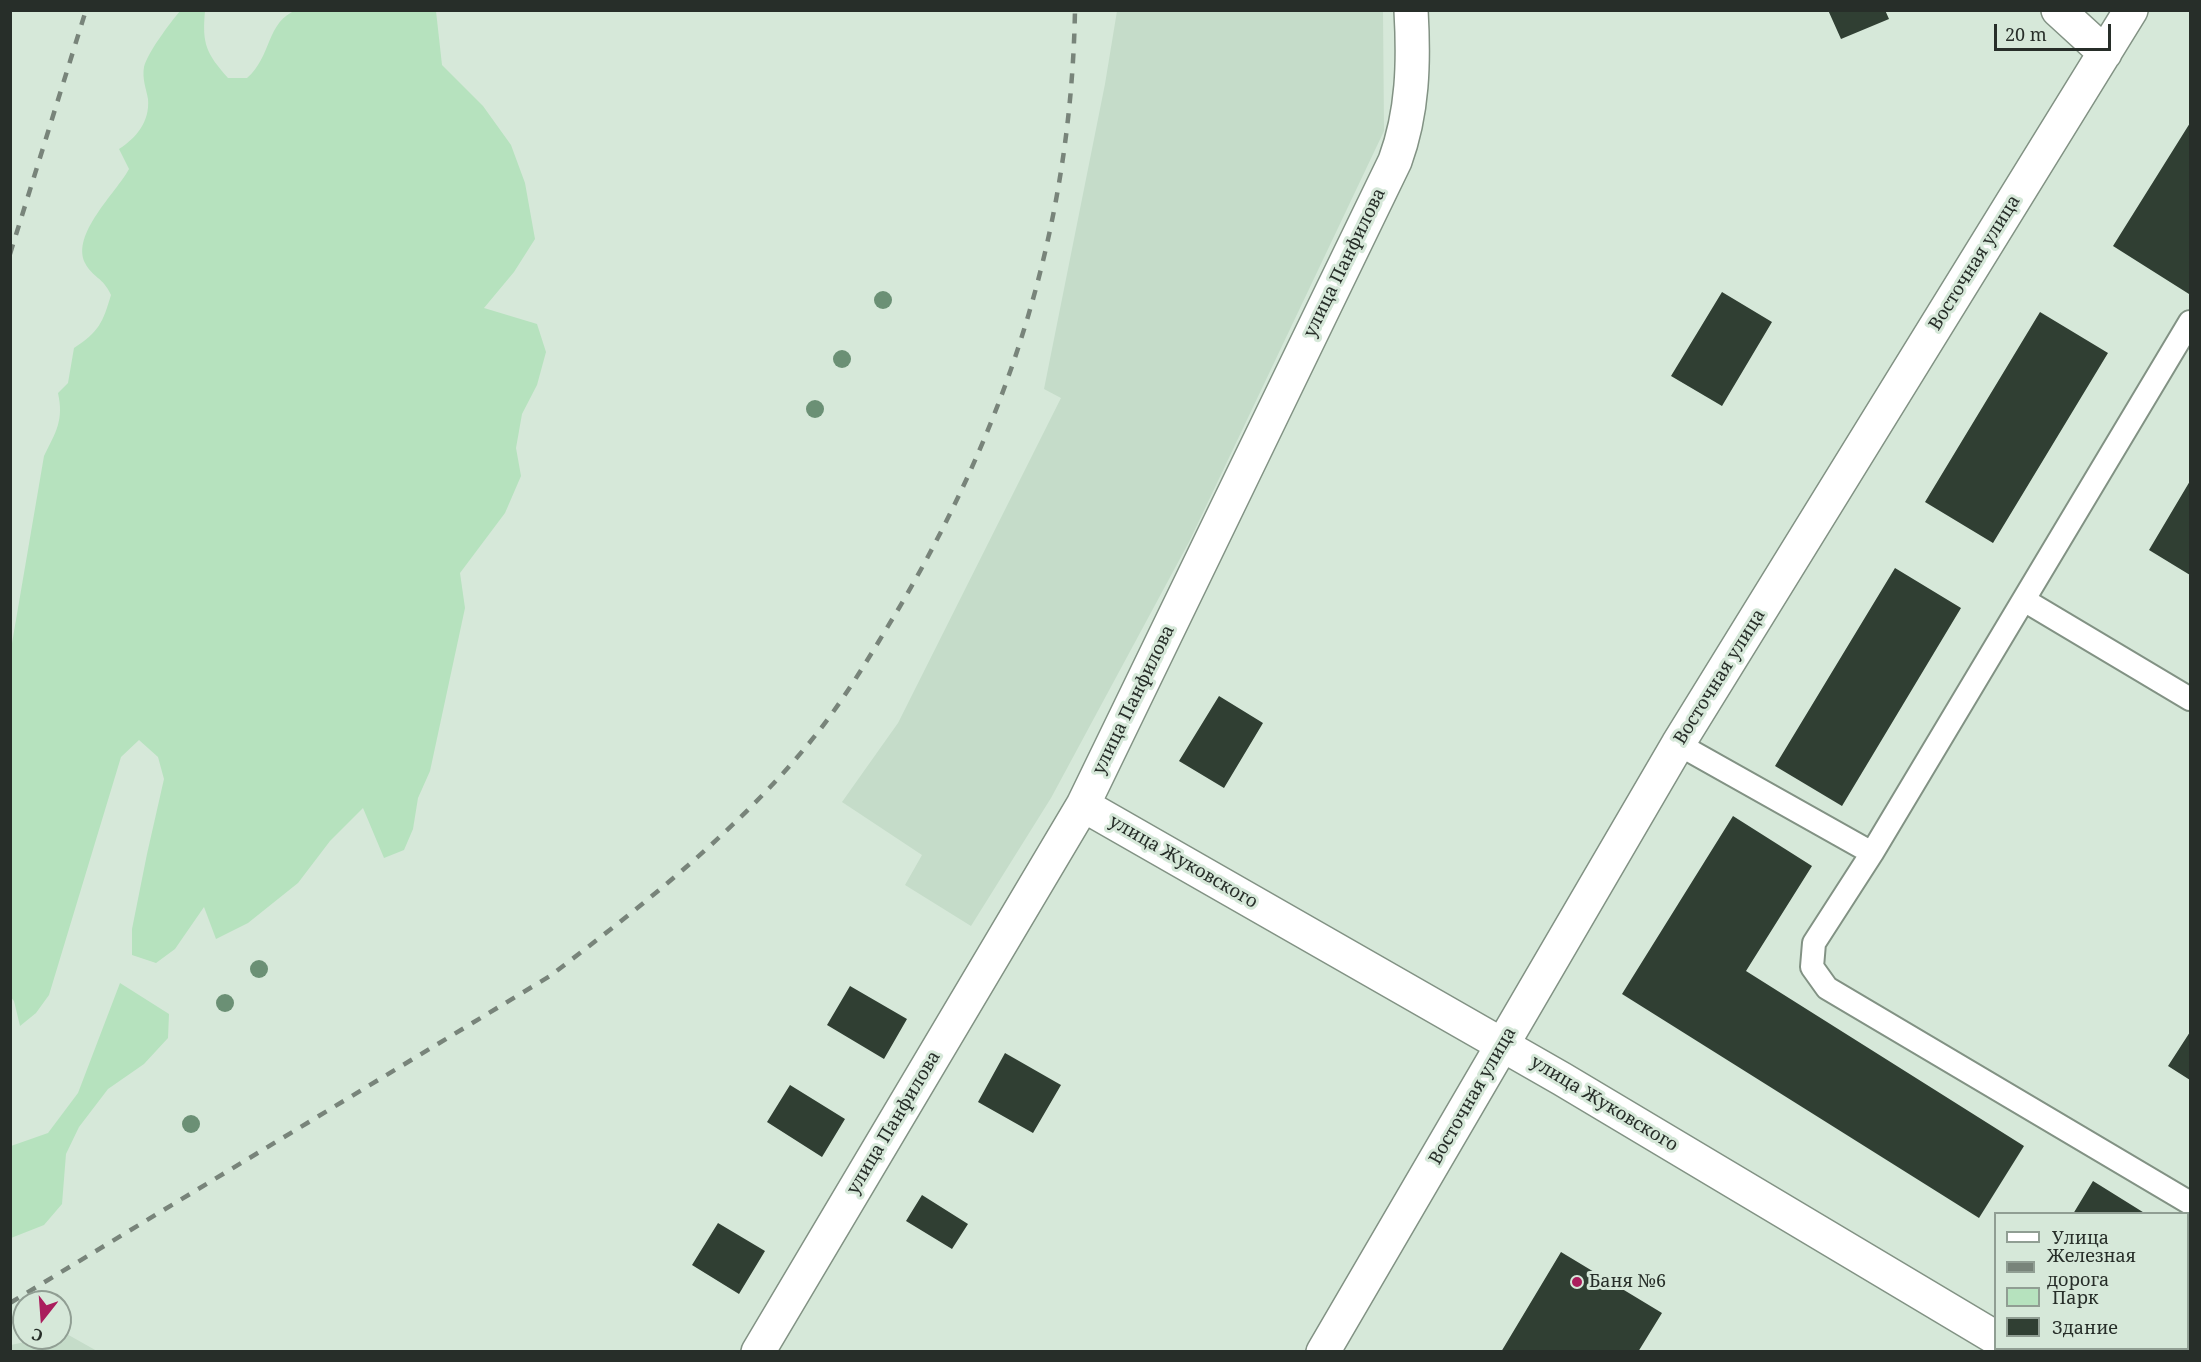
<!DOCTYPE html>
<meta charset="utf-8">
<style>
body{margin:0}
#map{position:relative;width:2201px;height:1362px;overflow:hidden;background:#d6e8d9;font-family:"Noto Serif",serif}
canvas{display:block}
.frame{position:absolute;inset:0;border:12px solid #272e29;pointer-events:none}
.legend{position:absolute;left:1994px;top:1212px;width:195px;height:138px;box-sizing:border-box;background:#d6e8d9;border:2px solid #909e93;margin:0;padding:8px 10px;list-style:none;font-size:18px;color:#272e29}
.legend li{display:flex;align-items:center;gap:12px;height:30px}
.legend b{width:30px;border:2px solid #909e93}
.north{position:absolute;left:12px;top:1290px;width:60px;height:60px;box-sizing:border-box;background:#d6e8d9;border:2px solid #909e93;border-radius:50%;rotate:197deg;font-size:16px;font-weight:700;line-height:24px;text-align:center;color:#272e29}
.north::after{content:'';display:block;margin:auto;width:21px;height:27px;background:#aa1d5c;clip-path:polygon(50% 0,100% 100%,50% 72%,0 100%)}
.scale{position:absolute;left:1994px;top:24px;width:117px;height:27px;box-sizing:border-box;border:3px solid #272e29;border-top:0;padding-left:8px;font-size:18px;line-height:21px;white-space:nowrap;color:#272e29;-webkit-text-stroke:4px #d6e8d9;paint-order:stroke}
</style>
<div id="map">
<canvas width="2201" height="1362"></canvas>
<div class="frame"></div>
<ul class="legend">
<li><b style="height:8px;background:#fff"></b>Улица</li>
<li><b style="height:8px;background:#78847a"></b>Железная дорога</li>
<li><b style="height:16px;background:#b6e2be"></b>Парк</li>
<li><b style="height:16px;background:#303f33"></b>Здание</li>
</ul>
<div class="north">С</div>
<div class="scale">20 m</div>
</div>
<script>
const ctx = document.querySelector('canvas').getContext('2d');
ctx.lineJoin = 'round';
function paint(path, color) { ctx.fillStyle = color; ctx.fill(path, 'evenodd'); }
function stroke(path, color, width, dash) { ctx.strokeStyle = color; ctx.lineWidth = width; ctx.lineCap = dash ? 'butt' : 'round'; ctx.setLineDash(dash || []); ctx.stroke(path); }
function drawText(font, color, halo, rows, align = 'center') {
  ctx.font = font + ' "Noto Serif",serif'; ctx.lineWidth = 6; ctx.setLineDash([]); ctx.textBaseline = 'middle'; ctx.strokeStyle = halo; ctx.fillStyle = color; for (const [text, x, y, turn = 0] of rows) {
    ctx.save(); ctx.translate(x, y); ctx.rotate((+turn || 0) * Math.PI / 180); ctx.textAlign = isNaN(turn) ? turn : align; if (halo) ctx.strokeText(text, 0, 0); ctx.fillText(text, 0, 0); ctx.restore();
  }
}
paint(new Path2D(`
 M 1117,11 L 1383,11 L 1384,131 L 1189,542 L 1051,798 L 971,926 L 905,885 L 922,855 L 842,802 L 898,723 L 1061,398 L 1044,389 L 1105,84 Z
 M 65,1333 L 97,1351 L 11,1351 L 11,1345 L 43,1338 L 60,1338 L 60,1334 Z`), '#c5dcc9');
paint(new Path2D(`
 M 297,10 L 436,11 L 442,65 L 483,106 L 511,145 L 525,183 L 535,239 L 514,272 L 484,308 L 537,324 L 546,352 L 537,385 L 522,414 L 516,448 L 521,476 L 505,513 L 460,573 L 465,608 L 430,771 L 418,798 L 413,829 L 404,850 L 384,858 L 363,808 L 330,841 L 298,883 L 248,923 L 216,939 L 204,907 L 175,949 L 156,963 L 132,955 L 132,929 L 147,854 L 164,779 L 158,757 L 139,740 L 121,757 L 49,995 L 36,1013 L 20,1026 L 14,1001 L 10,996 L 11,649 L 44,456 C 56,432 64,420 58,393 L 68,383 L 74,348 C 99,332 103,322 111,295 C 103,277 93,278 85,263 C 71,234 116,193 129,169 L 119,149 C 136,138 150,122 148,99 C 146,88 142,79 144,67 C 148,52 170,23 180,11 L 205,11 C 202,44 206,53 228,78 L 247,78 C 272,57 266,21 297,10 Z
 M 120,983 L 169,1014 L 168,1038 L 144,1064 L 108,1089 L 79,1127 L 66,1154 L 62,1204 L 44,1225 L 11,1238 L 11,1146 L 48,1133 L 78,1093 Z`), '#b6e2be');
paint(new Path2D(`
 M 1828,10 L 1885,10 L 1889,19 L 1841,39 Z
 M 2190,123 L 2190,291 L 2189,294 L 2113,246 Z
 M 1722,292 L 1772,322 L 1722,406 L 1671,376 Z
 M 2040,312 L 2108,353 L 1993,543 L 1925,502 Z
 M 2190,481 L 2190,575 L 2149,550 Z
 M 1895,568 L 1961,608 L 1842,806 L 1775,766 Z
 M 1219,696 L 1263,723 L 1224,788 L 1179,761 Z
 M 1733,816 L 1812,866 L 1746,971 L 2024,1146 L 1979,1218 L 1622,994 Z
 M 850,986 L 907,1019 L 884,1059 L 827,1025 Z
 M 2190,1032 L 2190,1080 L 2168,1066 Z
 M 1005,1053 L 1061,1085 L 1033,1133 L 978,1102 Z
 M 790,1085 L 845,1119 L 822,1157 L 767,1122 Z
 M 2093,1181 L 2146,1214 L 2073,1214 Z
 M 922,1195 L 968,1224 L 952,1249 L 906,1221 Z
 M 718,1223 L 765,1251 L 739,1294 L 692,1265 Z
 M 2188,1240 L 2190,1241 L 2190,1328 L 2188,1326 Z
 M 1561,1252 L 1662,1313 L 1638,1352 L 1501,1352 Z`), '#303f33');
const lane = new Path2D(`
 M 2190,322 L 1872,853 L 1814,943 L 1812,967 L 1827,988 L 2190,1203
 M 2024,600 L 2190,699
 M 1678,744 L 1872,853`);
const street = new Path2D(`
 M 2058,10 L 2105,53
 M 1083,805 L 1562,1079 L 1996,1338
 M 758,1352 L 1083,805 L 1395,161 C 1413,112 1414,62 1411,10
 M 1323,1352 L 1678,744 L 2131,10`);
stroke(lane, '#829284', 26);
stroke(street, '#829284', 36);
stroke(lane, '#fff', 22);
stroke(street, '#fff', 33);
stroke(new Path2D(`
 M 10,254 L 86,10
 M 10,1303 L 550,976 C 642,906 736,832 810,742 C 844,701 871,654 899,608 C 1009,421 1071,228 1075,10`), '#78847a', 4.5, [10, 10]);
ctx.fillStyle = '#6b9075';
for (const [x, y] of [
 [883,300],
 [842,359],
 [815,409],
 [259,969],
 [225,1003],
 [191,1124]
]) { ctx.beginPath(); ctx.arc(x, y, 9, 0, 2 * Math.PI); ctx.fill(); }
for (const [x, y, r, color] of [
 [1577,1282,6,"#aa1d5c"]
]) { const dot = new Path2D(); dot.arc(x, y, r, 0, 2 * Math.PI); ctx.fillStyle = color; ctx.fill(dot); stroke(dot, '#d6e8d9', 2); }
drawText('18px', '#272e29', '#d6e8d9', [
 ["улица Панфилова",1345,263,-64],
 ["Восточная улица",1975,263,-58],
 ["Восточная улица",1720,677,-58],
 ["улица Панфилова",1134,700,-64],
 ["улица Жуковского",1183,862,30],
 ["Восточная улица",1473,1096,-60],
 ["улица Жуковского",1604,1104,31],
 ["улица Панфилова",894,1123,-59]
]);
drawText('18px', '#272e29', '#d6e8d9', [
 ["Баня №6",1589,1282]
], 'left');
</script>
